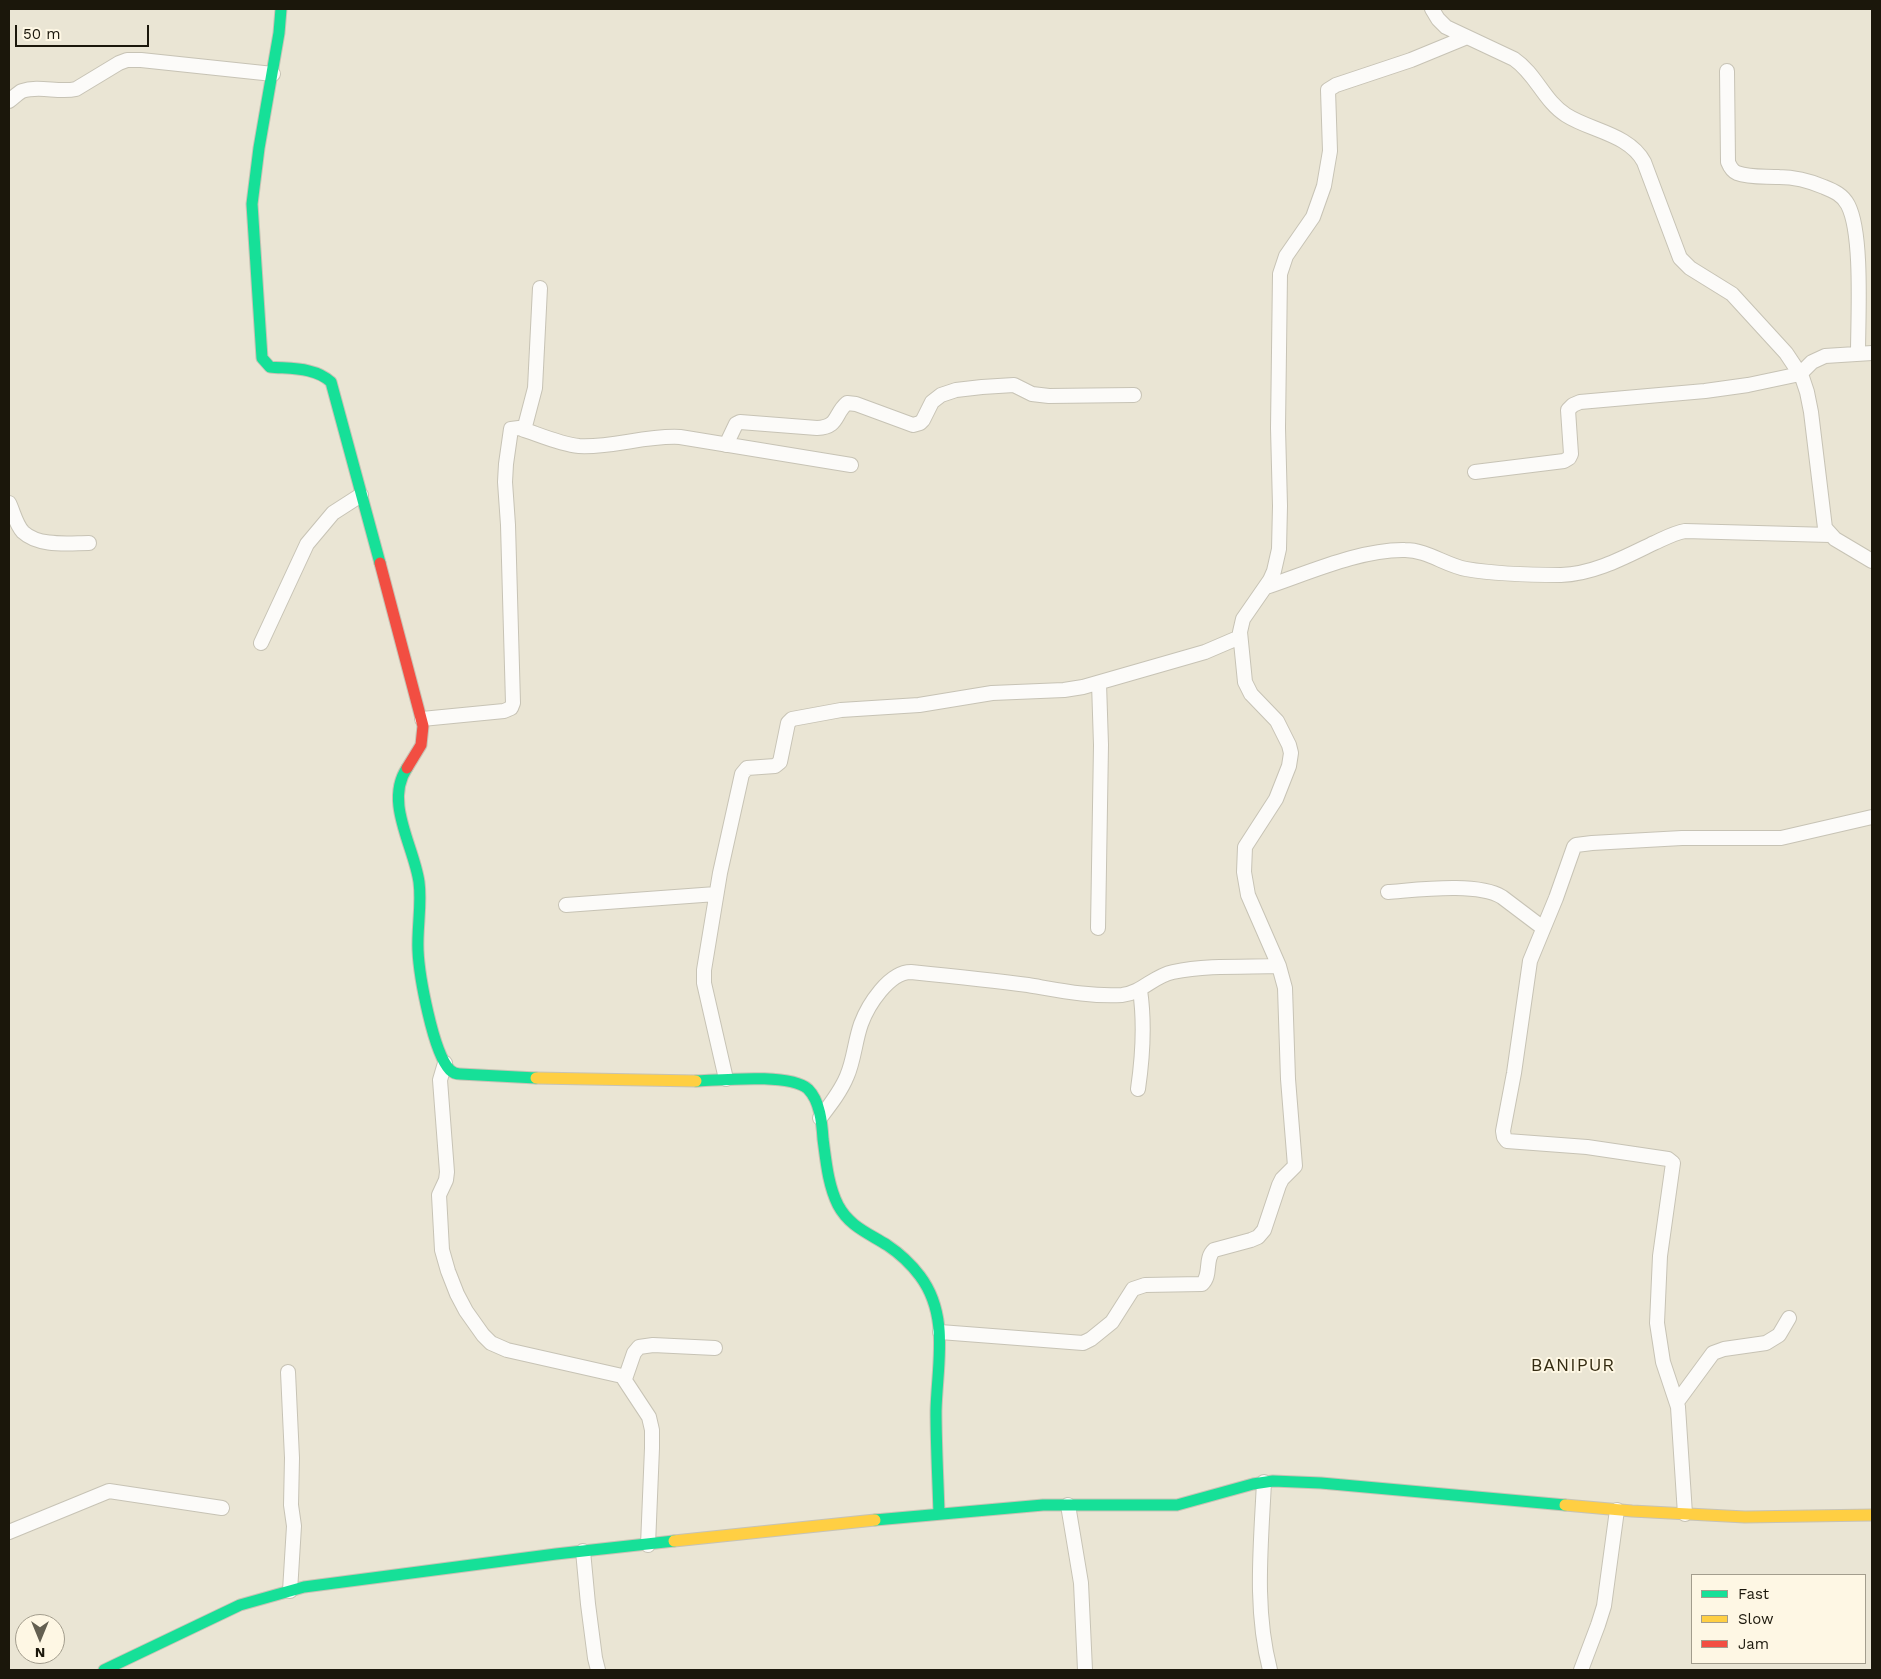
<!DOCTYPE html>
<style>
body{margin:0}
#map{position:relative;width:1881px;height:1679px;overflow:hidden;background:#eae5d4;font-family:"Work Sans",sans-serif}
canvas{display:block}
.frame{position:absolute;inset:0;border:10px solid #1b170b;pointer-events:none}
.legend{position:absolute;left:1691px;top:1574px;width:175px;height:90px;box-sizing:border-box;background:#fef7e4;border:1px solid #a39d8d;margin:0;padding:6px 9px;list-style:none;font-size:15px;color:#1b170b}
.legend li{display:flex;align-items:center;gap:10px;height:25px}
.legend b{width:25px;border:1px solid #a39d8d}
.north{position:absolute;left:15px;top:1614px;width:50px;height:50px;box-sizing:border-box;background:#fef7e4;border:1px solid #a39d8d;border-radius:50%;rotate:180deg;font-size:14px;font-weight:700;line-height:20px;text-align:center;color:#1b170b}
.north::after{content:'';display:block;margin:auto;width:18px;height:22px;background:#635f51;clip-path:polygon(50% 0,100% 100%,50% 72%,0 100%)}
.scale{position:absolute;left:15px;top:25px;width:134px;height:22px;box-sizing:border-box;border:2px solid #1b170b;border-top:0;padding-left:6px;font-size:15px;line-height:18px;white-space:nowrap;color:#1b170b;-webkit-text-stroke:4px #fef7e4;paint-order:stroke}
</style>
<div id="map">
<canvas width="1881" height="1679"></canvas>
<div class="frame"></div>
<ul class="legend">
<li><b style="height:6px;background:#16e098"></b>Fast</li>
<li><b style="height:6px;background:#ffcf43"></b>Slow</li>
<li><b style="height:6px;background:#f24e42"></b>Jam</li>
</ul>
<div class="north">N</div>
<div class="scale">50 m</div>
</div>
<script>
const ctx = document.querySelector('canvas').getContext('2d');
ctx.lineJoin = 'round';
function stroke(path, color, width, dash) { ctx.strokeStyle = color; ctx.lineWidth = width; ctx.lineCap = dash ? 'butt' : 'round'; ctx.setLineDash(dash || []); ctx.stroke(path); }
function drawText(font, color, halo, rows, align = 'center') {
  ctx.font = font + ' "Work Sans",sans-serif'; ctx.lineWidth = 4; ctx.setLineDash([]); ctx.textBaseline = 'middle'; ctx.strokeStyle = halo; ctx.fillStyle = color; for (const [text, x, y, turn = 0] of rows) {
    ctx.save(); ctx.translate(x, y); ctx.rotate((+turn || 0) * Math.PI / 180); ctx.textAlign = isNaN(turn) ? turn : align; if (halo) ctx.strokeText(text, 0, 0); ctx.fillText(text, 0, 0); ctx.restore();
  }
}
const street = new Path2D(`
 M 1432,9 L 1438,19 L 1446,27 L 1514,59 C 1536,74 1544,101 1566,115 C 1591,131 1629,134 1644,162 L 1680,258 L 1690,268 L 1732,294 L 1786,353 L 1802,377 L 1807,392 L 1811,412 L 1825,528 L 1835,539 L 1872,561
 M 1727,71 L 1728,162 C 1730,167 1732,171 1737,173 C 1750,178 1766,176 1779,177 C 1795,177 1810,181 1824,187 C 1834,191 1843,195 1848,205 C 1863,234 1858,318 1858,354
 M 9,101 C 13,98 18,93 22,91 C 39,85 59,93 76,89 L 119,63 L 127,60 L 141,60 L 273,74
 M 524,430 L 535,388 L 540,288
 M 726,445 L 736,424 L 740,422 L 817,428 C 839,427 834,414 847,403 L 856,404 L 913,425 L 920,423 L 923,420 L 932,402 L 941,395 L 956,390 L 982,387 L 1014,385 L 1032,394 L 1049,396 L 1134,395
 M 1475,472 L 1564,461 L 1569,458 L 1571,454 L 1568,410 L 1573,405 L 1580,402 L 1705,391 L 1748,385 L 1800,374 L 1812,362 L 1825,356 L 1872,353
 M 9,503 C 13,511 16,525 23,532 C 39,547 69,543 89,543
 M 1266,587 C 1308,573 1361,549 1405,550 C 1427,550 1445,565 1466,569 C 1495,574 1531,575 1561,575 C 1594,574 1625,557 1654,543 C 1665,538 1674,533 1685,531 L 1830,535
 M 261,643 L 307,544 L 333,513 L 361,495
 M 422,719 L 504,711 L 511,708 L 513,703 L 508,525 L 505,482 L 506,464 L 511,429 L 519,428 C 538,434 559,444 579,446 C 612,448 646,435 680,437 L 851,465
 M 1388,892 C 1417,890 1477,882 1502,897 L 1543,928
 M 566,905 L 716,894
 M 1098,928 L 1101,745 L 1099,683
 M 445,1063 L 440,1080 L 447,1172 L 446,1180 L 439,1195 L 442,1250 L 448,1271 L 457,1294 L 466,1311 L 483,1335 L 491,1343 L 507,1350 L 622,1376 L 649,1417 L 652,1430 L 652,1448 L 648,1545
 M 726,1079 L 704,983 L 704,970 L 720,873 L 742,774 L 747,768 L 775,766 L 780,762 L 788,723 L 792,719 L 841,710 L 919,705 L 992,693 L 1064,690 L 1083,687 L 1205,652 L 1240,637
 M 1138,1089 C 1143,1055 1145,1024 1140,990
 M 820,1118 C 830,1105 841,1091 847,1076 C 854,1060 855,1041 861,1024 C 868,1005 889,972 911,972 C 950,976 989,980 1028,985 C 1058,990 1091,997 1122,995 C 1142,993 1153,976 1173,972 C 1207,965 1244,967 1279,966
 M 940,1332 L 1083,1343 L 1091,1339 L 1112,1322 L 1133,1289 L 1145,1285 L 1202,1284 C 1212,1275 1204,1259 1214,1250 L 1251,1240 L 1258,1237 L 1264,1230 L 1279,1185 L 1282,1179 L 1295,1166 L 1288,1079 L 1285,988 L 1279,966 L 1248,895 L 1244,872 L 1245,847 L 1276,799 L 1289,766 L 1291,753 L 1289,745 L 1277,721 L 1251,694 L 1245,682 L 1240,632 L 1243,619 L 1270,580 L 1274,571 L 1279,549 L 1280,506 L 1278,428 L 1280,274 L 1286,256 L 1313,217 L 1324,186 L 1330,151 L 1328,90 L 1336,85 L 1411,60 L 1467,37
 M 288,1372 L 292,1458 L 291,1505 L 294,1526 L 290,1591
 M 625,1379 L 634,1353 L 639,1347 L 653,1345 L 715,1348
 M 1677,1402 L 1713,1353 L 1724,1349 L 1766,1343 L 1779,1335 L 1789,1318
 M 1264,1482 C 1261,1546 1254,1608 1270,1670
 M 1068,1505 L 1081,1583 L 1085,1670
 M 1685,1514 L 1678,1407 L 1663,1362 L 1657,1323 L 1660,1256 L 1673,1163 L 1668,1159 L 1587,1147 L 1507,1141 L 1504,1137 L 1503,1131 L 1514,1073 L 1530,961 L 1556,898 L 1574,847 L 1576,845 L 1592,843 L 1682,838 L 1781,838 L 1872,817
 M 9,1532 L 109,1491 L 222,1508
 M 583,1551 L 588,1604 L 595,1658 L 598,1670
 M 1581,1670 L 1598,1625 L 1604,1606 L 1617,1510`);
const fast = new Path2D(`
 M 281,9 L 279,33 L 259,148 L 252,204 L 262,358 L 270,367 C 291,369 315,367 331,382 L 380,563
 M 407,768 C 384,802 414,846 419,882 C 422,904 417,927 418,950 C 419,975 433,1053 450,1070 C 453,1073 457,1074 460,1074 L 536,1078
 M 696,1081 C 721,1080 790,1073 808,1089 C 820,1101 822,1123 823,1139 C 826,1161 828,1185 838,1205 C 849,1226 868,1233 887,1245 C 899,1253 911,1264 920,1276 C 950,1316 937,1365 936,1411 C 936,1445 938,1479 939,1513
 M 875,1520 L 1043,1505 L 1177,1505 L 1253,1484 L 1273,1481 L 1321,1483 L 1565,1505
 M 104,1670 L 240,1605 L 304,1587 L 556,1554 L 674,1541`);
const slow = new Path2D(`
 M 536,1078 L 696,1081
 M 1565,1505 L 1632,1511 L 1745,1517 L 1872,1515
 M 674,1541 L 875,1520`);
const jam = new Path2D(`
 M 380,563 L 423,726 L 421,745 L 407,768`);
stroke(street, '#c7c3b5', 16);
stroke(fast, '#c7c3b5', 13);
stroke(slow, '#c7c3b5', 13);
stroke(jam, '#c7c3b5', 13);
stroke(street, '#fcfbf9', 14);
stroke(fast, '#16e098', 11);
stroke(slow, '#ffcf43', 11);
stroke(jam, '#f24e42', 11);
ctx.letterSpacing = '1px';
drawText('18px', '#352c12', '#fef7e4', [
 ["BANIPUR",1573,1366]
]);
ctx.letterSpacing = '0px';
</script>
